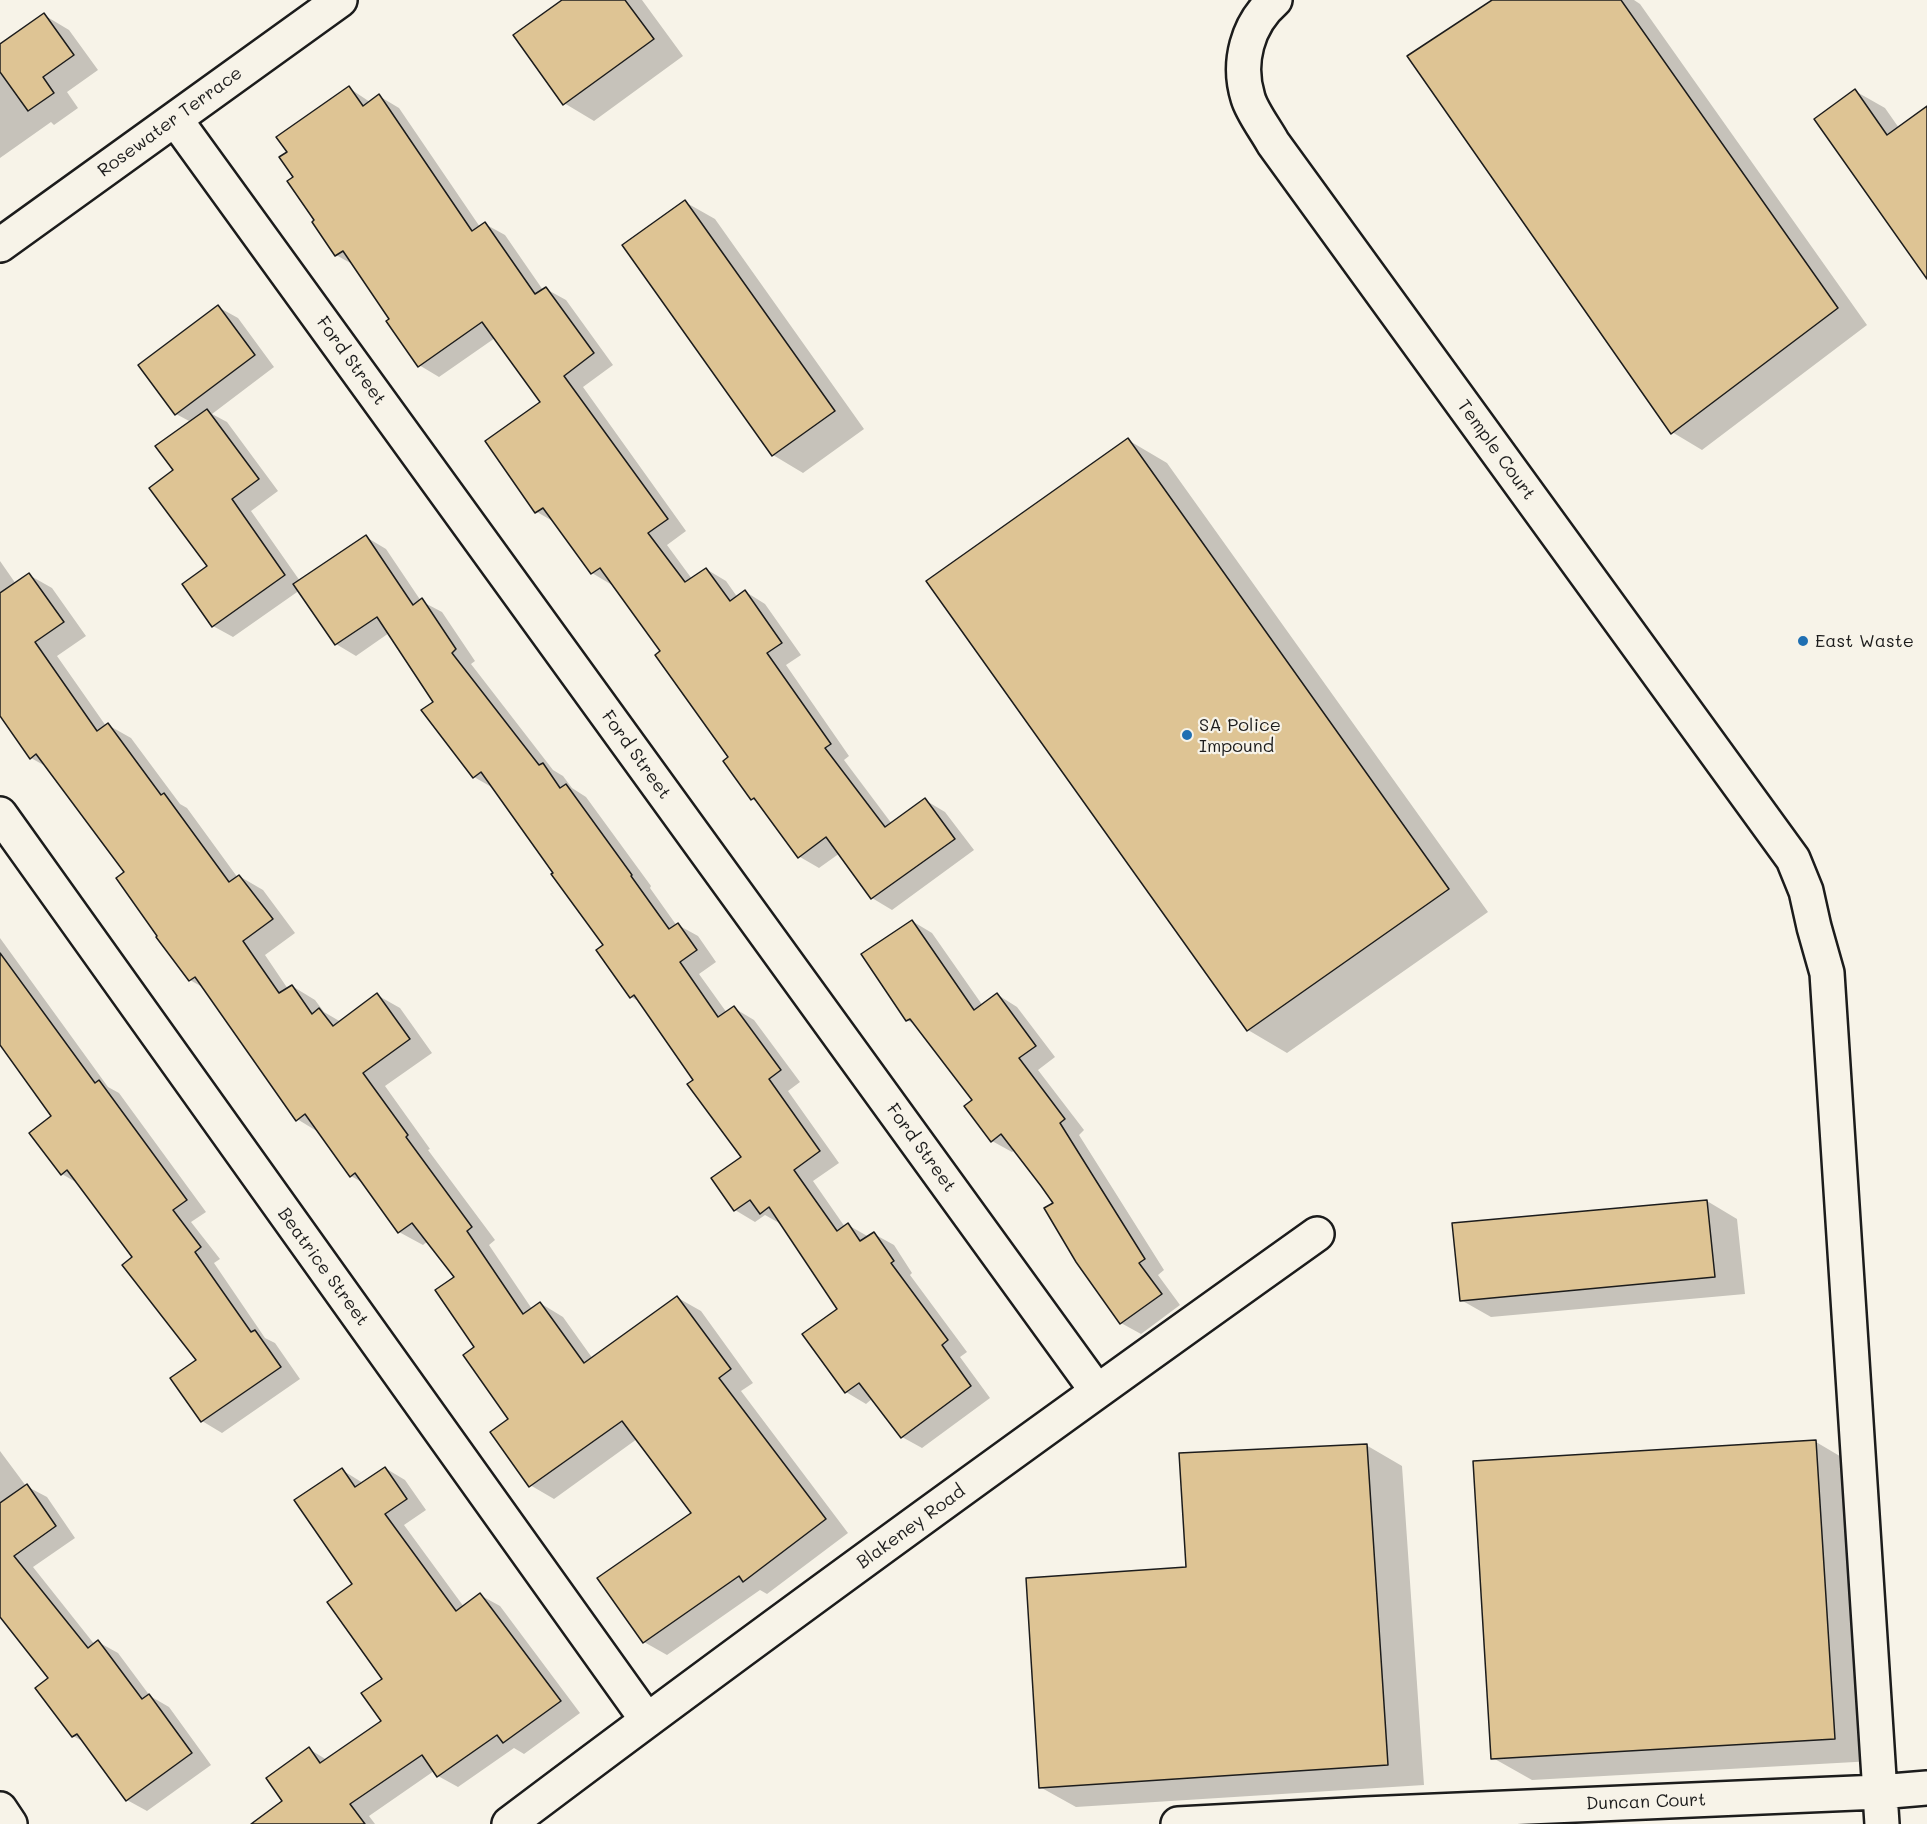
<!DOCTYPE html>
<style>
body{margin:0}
canvas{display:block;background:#f7f3e8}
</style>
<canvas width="1927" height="1824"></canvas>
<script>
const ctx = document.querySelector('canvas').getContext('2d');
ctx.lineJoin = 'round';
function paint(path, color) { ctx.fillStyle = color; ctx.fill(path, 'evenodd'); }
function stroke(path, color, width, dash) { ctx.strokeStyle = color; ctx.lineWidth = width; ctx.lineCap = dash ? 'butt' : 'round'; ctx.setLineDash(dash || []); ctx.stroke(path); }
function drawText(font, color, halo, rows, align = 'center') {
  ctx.font = font + ' Mali,sans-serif'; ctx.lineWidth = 4.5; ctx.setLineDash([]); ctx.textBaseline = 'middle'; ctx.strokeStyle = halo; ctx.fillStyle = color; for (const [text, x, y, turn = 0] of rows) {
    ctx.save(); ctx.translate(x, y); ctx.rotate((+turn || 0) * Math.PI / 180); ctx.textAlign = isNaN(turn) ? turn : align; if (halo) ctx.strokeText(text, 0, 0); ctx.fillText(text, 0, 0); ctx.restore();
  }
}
paint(new Path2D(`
 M 564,0 L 642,0 L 683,56 L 594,121 L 564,103 Z
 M 1503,0 L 1634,0 L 1640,4 L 1867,325 L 1702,450 L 1672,432 Z
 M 44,15 L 69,30 L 98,70 L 67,92 L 78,108 L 54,125 L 51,122 L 0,158 L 0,46 Z
 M 349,88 L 370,102 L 379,96 L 399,108 L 480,227 L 485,224 L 505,235 L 543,290 L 546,289 L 566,300 L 613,365 L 583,387 L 686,531 L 667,545 L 692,579 L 706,569 L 726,581 L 738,598 L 746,592 L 765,604 L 801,655 L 786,665 L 849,756 L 844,760 L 892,824 L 925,800 L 945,812 L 974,850 L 892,910 L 872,898 L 840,853 L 819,868 L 800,857 L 761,804 L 752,799 L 730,758 L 662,652 L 612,585 L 592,573 L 556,523 L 537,512 L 487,441 L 542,403 L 495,338 L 439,377 L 419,365 L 391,320 L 354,265 L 336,255 L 316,221 L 295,177 L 289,152 Z
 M 1855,91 L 1885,108 L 1899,128 L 1927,108 L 1927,264 Z
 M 685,202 L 715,219 L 864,429 L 803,473 L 773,455 Z
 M 218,307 L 238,318 L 274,367 L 212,414 L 227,422 L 278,491 L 251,511 L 300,581 L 366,537 L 386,549 L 421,601 L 442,612 L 475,661 L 471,664 L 553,770 L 563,776 L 572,788 L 586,797 L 651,886 L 650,888 L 677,926 L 678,925 L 698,936 L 716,962 L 699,974 L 727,1013 L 734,1008 L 754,1020 L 800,1082 L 788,1091 L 839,1163 L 813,1181 L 845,1227 L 848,1225 L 869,1237 L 874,1234 L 894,1245 L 912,1273 L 910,1275 L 967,1352 L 960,1357 L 990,1398 L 922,1448 L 902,1437 L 873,1398 L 866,1404 L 846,1392 L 839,1309 L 781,1224 L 765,1215 L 755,1222 L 735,1210 L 743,1158 L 695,1080 L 642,1003 L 631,997 L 605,945 L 495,789 L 474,777 L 435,702 L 389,633 L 356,656 L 336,644 L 300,590 L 233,637 L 213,626 L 209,566 L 175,470 L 191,422 L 176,414 Z
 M 1128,440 L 1167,463 L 1488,912 L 1287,1053 L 1248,1030 L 928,581 Z
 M 0,561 L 16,584 L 29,575 L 52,588 L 86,636 L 57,656 L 106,726 L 108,725 L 131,738 L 180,804 L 187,808 L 238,878 L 239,876 L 263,890 L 295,933 L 265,955 L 288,989 L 292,986 L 315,1000 L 324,1012 L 341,1022 L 377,995 L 400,1008 L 432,1053 L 385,1086 L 430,1149 L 428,1150 L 495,1240 L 489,1245 L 532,1309 L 540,1303 L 563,1317 L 593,1359 L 678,1298 L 701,1311 L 753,1383 L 741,1391 L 848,1533 L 767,1594 L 760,1590 L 667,1655 L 644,1642 L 693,1513 L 637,1439 L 554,1499 L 530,1485 L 510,1419 L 476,1347 L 456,1278 L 428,1241 L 423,1245 L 399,1232 L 365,1184 L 351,1176 L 320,1133 L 297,1119 L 204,988 L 190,980 L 126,872 L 47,767 L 31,758 L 0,714 Z
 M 912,921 L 932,933 L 983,1006 L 998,995 L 1017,1007 L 1055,1057 L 1038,1070 L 1084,1130 L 1079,1135 L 1164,1270 L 1158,1275 L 1180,1305 L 1141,1334 L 1121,1323 L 1055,1204 L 1015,1150 L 1012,1152 L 992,1141 L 966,1106 L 974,1100 L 919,1027 L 907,1020 Z
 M 0,938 L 108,1087 L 119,1093 L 206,1212 L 191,1222 L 220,1259 L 214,1263 L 265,1338 L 275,1343 L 300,1379 L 222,1433 L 202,1421 L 198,1360 L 134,1257 L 79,1184 L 62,1174 L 53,1116 L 0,1042 Z
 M 1707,1201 L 1737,1219 L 1745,1294 L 1491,1317 L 1461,1300 L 1454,1225 Z
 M 1816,1442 L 1855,1465 L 1873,1761 L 1532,1780 L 1493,1758 Z
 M 1366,1445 L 1402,1466 L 1424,1785 L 1076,1807 L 1040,1787 L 1187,1569 Z
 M 0,1451 L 26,1486 L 47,1497 L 75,1538 L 33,1567 L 95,1645 L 98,1642 L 118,1653 L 150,1696 L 169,1707 L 211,1765 L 147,1811 L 127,1800 L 86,1743 L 73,1736 L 37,1688 L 50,1678 L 0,1614 Z
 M 385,1468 L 405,1480 L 426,1510 L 404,1525 L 464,1607 L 480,1595 L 500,1606 L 580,1713 L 524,1754 L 514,1748 L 458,1787 L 438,1776 L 434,1771 L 369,1816 L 375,1824 L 253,1824 L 284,1801 L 309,1749 L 327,1760 L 383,1721 L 384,1679 L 354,1584 L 342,1470 L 363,1483 Z`), '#0003');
const building = new Path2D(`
 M 562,0 L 625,0 L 654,39 L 563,105 L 513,35 Z
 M 1492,0 L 1621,0 L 1838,308 L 1671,434 L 1407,56 Z
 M 44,13 L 74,55 L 43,77 L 54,93 L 28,111 L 0,72 L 0,44 Z
 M 349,86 L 363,106 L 379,94 L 472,231 L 485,222 L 535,294 L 546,287 L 594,353 L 564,376 L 668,519 L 648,533 L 685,582 L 706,568 L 730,601 L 745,590 L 782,643 L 767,653 L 831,744 L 825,748 L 885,827 L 925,798 L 955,839 L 871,899 L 826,837 L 798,858 L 754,798 L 751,800 L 723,761 L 728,757 L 655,655 L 660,651 L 600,568 L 591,574 L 543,508 L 535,513 L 485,441 L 540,402 L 482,322 L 418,367 L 386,321 L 389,319 L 343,251 L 335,256 L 312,222 L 314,220 L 287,181 L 293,177 L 279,157 L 287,152 L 276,137 Z
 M 1855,89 L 1887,135 L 1927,106 L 1927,279 L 1814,119 Z
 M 685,200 L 835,411 L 772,456 L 622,245 Z
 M 218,305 L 255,355 L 175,415 L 138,365 Z
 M 207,409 L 259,479 L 232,499 L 285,575 L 212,627 L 182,584 L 207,566 L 149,488 L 173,470 L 155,446 Z
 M 1128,438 L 1449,889 L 1247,1031 L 926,581 Z
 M 366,535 L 413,605 L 422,598 L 456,649 L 452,653 L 539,765 L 543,763 L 560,788 L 566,784 L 632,875 L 631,876 L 669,929 L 678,923 L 697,950 L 680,962 L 718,1017 L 734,1006 L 781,1070 L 769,1079 L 820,1151 L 794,1170 L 837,1231 L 848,1223 L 860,1241 L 874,1232 L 894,1261 L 891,1263 L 948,1340 L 942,1345 L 971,1386 L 901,1438 L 859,1383 L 845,1393 L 802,1334 L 837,1309 L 769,1207 L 760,1214 L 750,1200 L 734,1211 L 711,1178 L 741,1157 L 687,1084 L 693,1080 L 634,995 L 630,998 L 596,950 L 603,945 L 551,874 L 553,873 L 481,772 L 473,778 L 421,710 L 433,702 L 377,617 L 335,645 L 293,584 Z
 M 29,573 L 64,622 L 35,642 L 97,731 L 108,723 L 161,795 L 164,793 L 229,882 L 239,875 L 273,919 L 243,941 L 279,993 L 292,985 L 312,1014 L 319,1008 L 333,1026 L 377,993 L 410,1039 L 363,1073 L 408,1135 L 406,1137 L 472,1227 L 467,1231 L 523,1314 L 540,1302 L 584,1363 L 677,1296 L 731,1369 L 719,1378 L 826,1519 L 743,1582 L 739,1576 L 643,1643 L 597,1578 L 691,1513 L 622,1421 L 529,1487 L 490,1432 L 508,1419 L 463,1355 L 474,1347 L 435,1290 L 454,1277 L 412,1223 L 398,1233 L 355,1173 L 350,1177 L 305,1114 L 296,1121 L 195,977 L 189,981 L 156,937 L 157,936 L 116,878 L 124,872 L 36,754 L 30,759 L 0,716 L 0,593 Z
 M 912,920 L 974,1010 L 997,993 L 1036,1046 L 1019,1058 L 1065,1119 L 1060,1123 L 1145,1259 L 1139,1263 L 1162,1294 L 1120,1324 L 1076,1262 L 1044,1208 L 1053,1203 L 1041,1186 L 1001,1134 L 991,1142 L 964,1106 L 972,1100 L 910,1019 L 906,1021 L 861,954 Z
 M 0,953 L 95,1083 L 99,1080 L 187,1200 L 173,1210 L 201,1247 L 195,1252 L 251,1332 L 255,1330 L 281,1367 L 201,1422 L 170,1378 L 196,1360 L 122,1265 L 132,1257 L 67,1170 L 61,1175 L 29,1133 L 51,1116 L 0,1045 Z
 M 1707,1200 L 1715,1277 L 1460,1301 L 1452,1223 Z
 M 1816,1440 L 1835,1739 L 1491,1759 L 1473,1461 Z
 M 1367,1444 L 1388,1765 L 1039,1788 L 1026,1578 L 1186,1567 L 1179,1453 Z
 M 385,1467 L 407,1499 L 385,1514 L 456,1611 L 480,1593 L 561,1701 L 503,1743 L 497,1735 L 437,1777 L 422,1755 L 350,1804 L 365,1824 L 251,1824 L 282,1801 L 266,1778 L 309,1747 L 320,1763 L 381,1721 L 361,1693 L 382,1679 L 327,1602 L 352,1584 L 294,1500 L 342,1468 L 355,1487 Z
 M 27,1484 L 56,1526 L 14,1556 L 88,1648 L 98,1640 L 142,1699 L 149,1694 L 192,1753 L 126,1801 L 77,1734 L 72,1737 L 35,1688 L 48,1678 L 0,1617 L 0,1503 Z`);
paint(building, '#dec494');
stroke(building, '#1c1c1c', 1.5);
const minor = new Path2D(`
 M 1275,0 C 1247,24 1237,63 1248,98 C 1252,112 1266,130 1273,143 L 1793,859 L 1806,891 L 1814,927 L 1827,973 L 1882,1824
 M 175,119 L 1097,1391
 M 0,245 L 340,0
 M 0,814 L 647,1720
 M 0,1809 L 10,1824
 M 509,1824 C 775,1623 1045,1428 1317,1234
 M 1178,1824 L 1365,1814 L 1879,1792 L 1927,1788`);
stroke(minor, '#1c1c1c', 38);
stroke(minor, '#f7f3e8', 33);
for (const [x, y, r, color] of [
 [1803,641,6,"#1f6fb2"],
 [1187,735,6,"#1f6fb2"]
]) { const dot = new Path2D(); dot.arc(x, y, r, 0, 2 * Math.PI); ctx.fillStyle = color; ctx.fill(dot); stroke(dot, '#f7f3e8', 2); }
drawText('18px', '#1c1c1c', '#f7f3e8', [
 ["Rosewater Terrace",170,122,-36],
 ["Ford Street",351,361,54],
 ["Temple Court",1496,450,54],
 ["Ford Street",636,755,54],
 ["Ford Street",921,1148,54],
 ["Beatrice Street",323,1267,54],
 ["Blakeney Road",911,1527,-36],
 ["Duncan Court",1646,1802,-2]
]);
drawText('18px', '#1c1c1c', '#f7f3e8', [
 ["East Waste",1815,641],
 ["SA Police",1199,725],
 ["Impound",1199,746]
], 'left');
</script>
